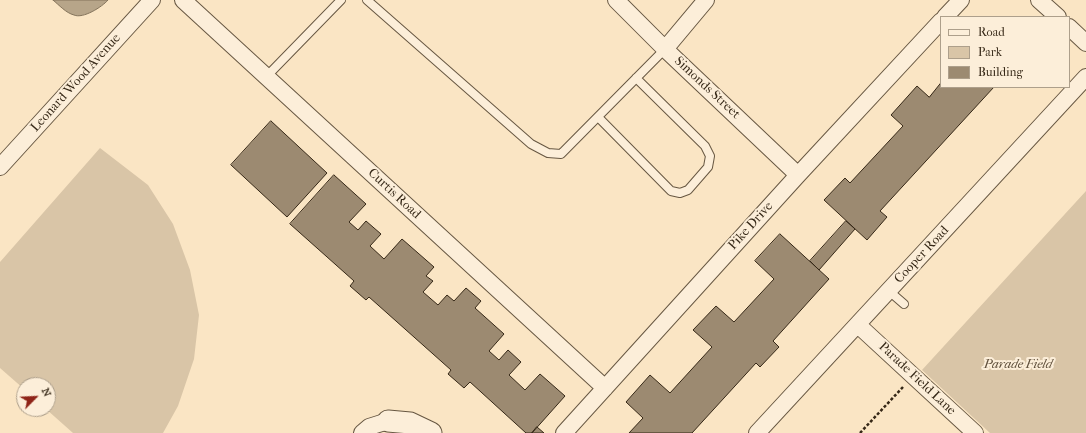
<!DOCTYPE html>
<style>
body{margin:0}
#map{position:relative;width:1086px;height:433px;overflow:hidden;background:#fae5c4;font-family:"IM FELL French Canon",serif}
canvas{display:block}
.legend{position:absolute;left:940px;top:16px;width:130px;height:72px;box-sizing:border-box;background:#fceed9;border:1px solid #ad9f8b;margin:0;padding:5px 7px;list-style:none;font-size:12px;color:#362817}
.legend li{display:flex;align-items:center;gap:8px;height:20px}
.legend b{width:20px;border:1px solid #ad9f8b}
.north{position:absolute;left:16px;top:377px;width:40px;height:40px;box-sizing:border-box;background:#fceed9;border:1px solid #ad9f8b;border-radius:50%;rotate:66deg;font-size:11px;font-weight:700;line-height:16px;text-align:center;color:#362817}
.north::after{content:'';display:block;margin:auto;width:14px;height:18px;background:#8f2418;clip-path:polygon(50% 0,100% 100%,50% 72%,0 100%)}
</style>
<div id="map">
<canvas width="1086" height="433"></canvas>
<ul class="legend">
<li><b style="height:5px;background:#fceed9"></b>Road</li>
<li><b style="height:11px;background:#d9c5a7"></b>Park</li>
<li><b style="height:11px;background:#9c8a71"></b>Building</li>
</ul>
<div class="north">N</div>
</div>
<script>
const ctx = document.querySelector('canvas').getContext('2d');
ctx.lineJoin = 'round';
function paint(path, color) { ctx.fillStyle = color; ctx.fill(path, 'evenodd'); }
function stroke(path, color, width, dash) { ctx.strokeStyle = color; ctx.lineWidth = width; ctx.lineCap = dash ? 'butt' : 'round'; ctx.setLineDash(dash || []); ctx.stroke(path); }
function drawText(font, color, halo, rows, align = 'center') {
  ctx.font = font + ' "IM FELL French Canon",serif'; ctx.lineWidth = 4; ctx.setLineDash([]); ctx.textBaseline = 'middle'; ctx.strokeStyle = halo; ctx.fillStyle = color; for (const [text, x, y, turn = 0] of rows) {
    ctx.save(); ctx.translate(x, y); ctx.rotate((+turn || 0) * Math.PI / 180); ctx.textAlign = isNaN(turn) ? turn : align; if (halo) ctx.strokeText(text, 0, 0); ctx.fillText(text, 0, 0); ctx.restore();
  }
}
paint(new Path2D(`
 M 100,148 L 148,185 L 173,224 L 190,270 L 199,315 L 194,359 L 178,406 L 163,433 L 73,433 L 46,409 L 48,409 L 48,385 L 24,385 L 24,389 L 0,368 L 0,262 Z
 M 1086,191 L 1086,433 L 990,433 L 922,370 Z`), '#d9c5a7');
const water = new Path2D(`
 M 53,0 L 108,0 C 102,7 83,19 74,15 C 66,13 59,5 53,0 Z`);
paint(water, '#b7a589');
stroke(water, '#83735b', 1);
const building = new Path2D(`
 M 941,83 L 941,87 L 994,87 L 880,211 L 887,217 L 867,240 L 824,200 L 845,178 L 850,183 L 903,126 L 891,115 L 917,86 L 929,97 Z
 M 271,121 L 327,173 L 287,217 L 231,165 Z
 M 334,175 L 366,204 L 349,222 L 358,230 L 366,221 L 381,234 L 370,246 L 384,259 L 402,239 L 434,267 L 426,276 L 433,281 L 423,292 L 438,305 L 447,295 L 454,301 L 466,288 L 481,301 L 475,308 L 504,334 L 489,351 L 499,360 L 508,350 L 521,362 L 509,375 L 525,390 L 540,374 L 565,396 L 532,433 L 526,433 L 470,382 L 464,388 L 448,374 L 451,370 L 369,297 L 366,300 L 350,286 L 354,281 L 290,224 Z
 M 846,221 L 855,229 L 819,270 L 810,261 Z
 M 780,234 L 829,279 L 773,341 L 779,347 L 760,367 L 756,363 L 692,433 L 629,433 L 643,418 L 626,402 L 650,375 L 670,393 L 712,347 L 693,330 L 716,306 L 734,322 L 774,279 L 755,261 Z
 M 537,427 L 544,433 L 532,433 Z`);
paint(building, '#9c8a71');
stroke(building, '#362817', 1);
const service = new Path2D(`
 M 367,0 L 531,144 L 548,153 L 561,154 L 665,49
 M 266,77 L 341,0
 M 598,117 L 671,191 L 680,193 L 688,190 L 708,167 L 710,156 L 705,146 L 636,78
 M 889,291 L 904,304`);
const minor = new Path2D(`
 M 183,0 L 605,388
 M 616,0 L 665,49 L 798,175
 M 1039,0 L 1058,17
 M 945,17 L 961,0
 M 1069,27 L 1086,43
 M 665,49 L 706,0
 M 0,167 L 152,0
 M 858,325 L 975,433
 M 362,433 L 369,427 L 388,421
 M 564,433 L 798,175 L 941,21
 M 757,433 L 1086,77`);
const tertiary = new Path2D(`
 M 388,421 L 410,423 L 431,433`);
stroke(service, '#675742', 10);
stroke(minor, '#675742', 18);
stroke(tertiary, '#675742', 23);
stroke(new Path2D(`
 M 860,433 L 903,387`), '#362817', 2.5, [3, 2]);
stroke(service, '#fceed9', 8);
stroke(minor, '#fceed9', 16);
stroke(tertiary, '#fceed9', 21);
drawText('13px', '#362817', '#fceed9', [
 ["Leonard Wood Avenue",76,83,-48],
 ["Simonds Street",707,88,43],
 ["Curtis Road",394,194,43],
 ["Pike Drive",751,226,-48],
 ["Cooper Road",922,255,-47],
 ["Parade Field Lane",917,379,43]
]);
drawText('italic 13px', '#5f4f3b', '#fceed9', [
 ["Parade Field",1018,365]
]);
</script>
